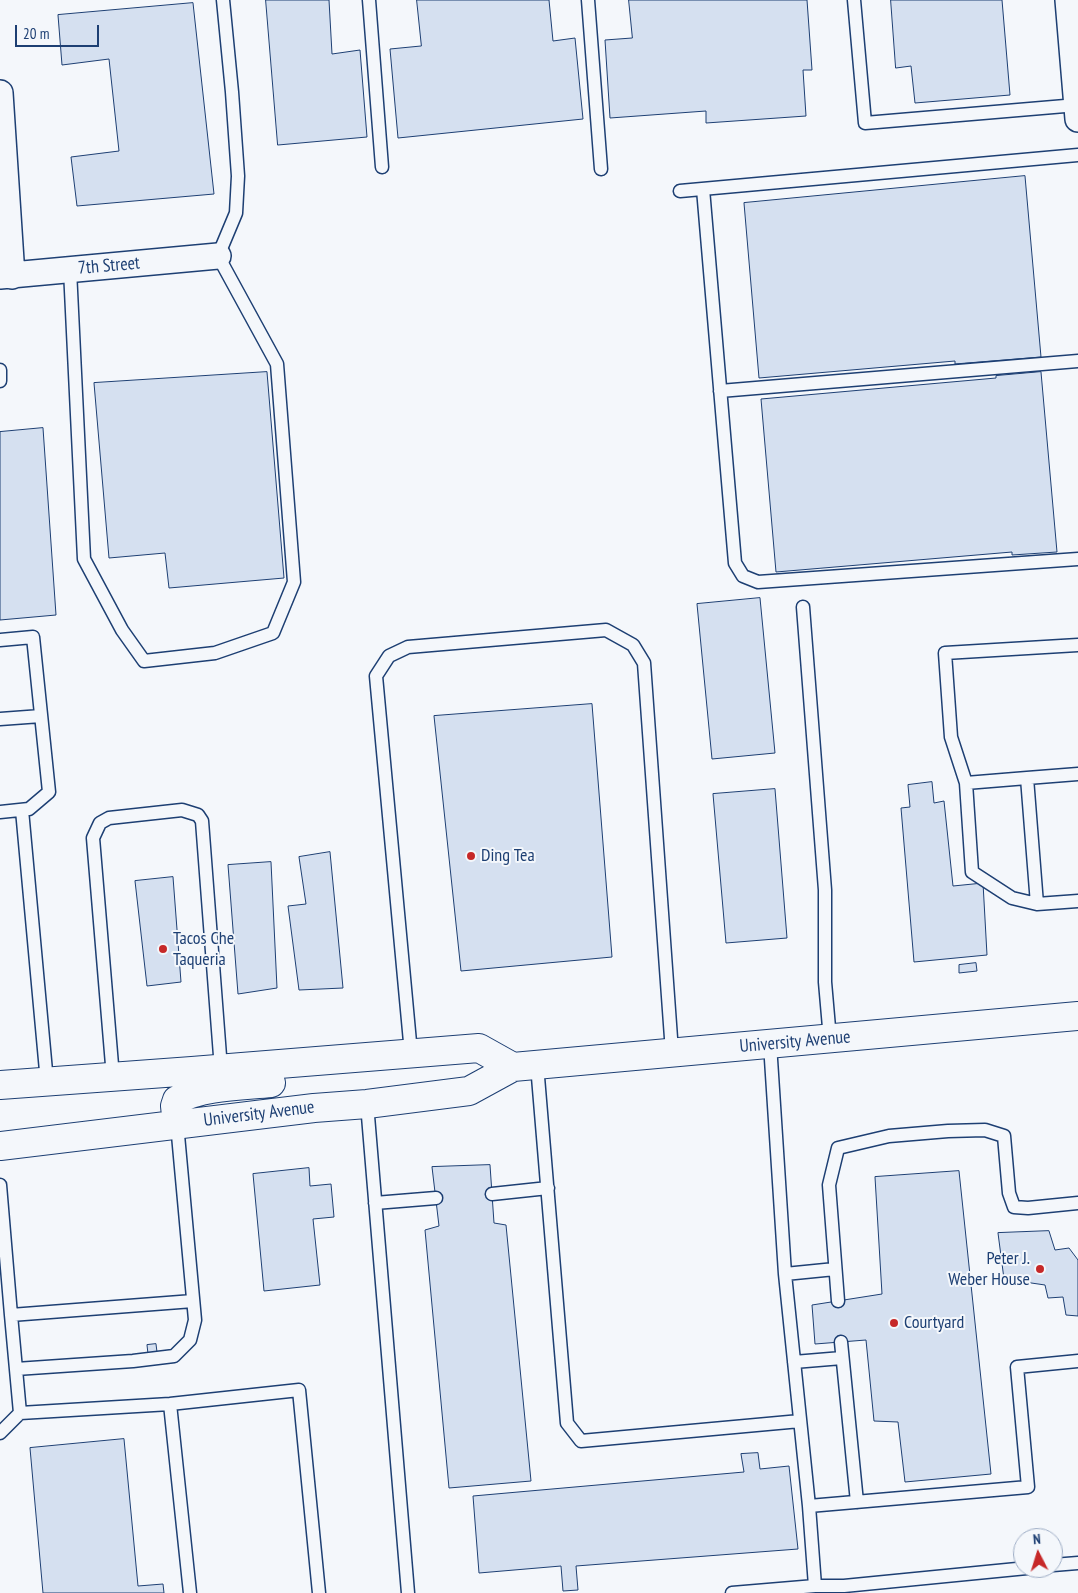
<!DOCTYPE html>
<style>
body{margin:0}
#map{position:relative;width:1078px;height:1593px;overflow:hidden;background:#f4f7fb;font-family:"PT Sans Narrow",sans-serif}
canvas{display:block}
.north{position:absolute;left:1013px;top:1528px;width:50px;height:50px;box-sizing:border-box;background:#f4f7fb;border:1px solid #9eadc5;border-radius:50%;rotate:355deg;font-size:14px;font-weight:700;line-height:20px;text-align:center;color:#1d3f73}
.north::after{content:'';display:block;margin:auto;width:18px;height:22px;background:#c62828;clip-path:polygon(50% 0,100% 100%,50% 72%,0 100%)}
.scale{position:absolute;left:15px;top:25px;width:84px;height:22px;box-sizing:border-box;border:2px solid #1d3f73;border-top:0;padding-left:6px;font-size:15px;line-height:18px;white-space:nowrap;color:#1d3f73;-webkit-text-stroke:4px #f4f7fb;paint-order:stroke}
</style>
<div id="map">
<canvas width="1078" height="1593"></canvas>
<div class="north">N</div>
<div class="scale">20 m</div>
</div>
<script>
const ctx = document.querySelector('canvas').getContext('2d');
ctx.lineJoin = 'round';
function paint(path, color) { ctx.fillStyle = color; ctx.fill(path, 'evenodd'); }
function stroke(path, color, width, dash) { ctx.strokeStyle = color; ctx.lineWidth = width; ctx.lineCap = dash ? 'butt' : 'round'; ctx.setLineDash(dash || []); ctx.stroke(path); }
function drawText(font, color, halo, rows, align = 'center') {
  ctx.font = font + ' "PT Sans Narrow",sans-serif'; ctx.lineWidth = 4; ctx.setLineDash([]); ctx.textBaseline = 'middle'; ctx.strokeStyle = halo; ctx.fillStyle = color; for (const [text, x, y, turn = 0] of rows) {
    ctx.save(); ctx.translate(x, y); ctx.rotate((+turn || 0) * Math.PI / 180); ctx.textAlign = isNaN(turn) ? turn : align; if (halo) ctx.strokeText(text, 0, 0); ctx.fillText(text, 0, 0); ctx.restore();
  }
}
const building = new Path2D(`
 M 266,0 L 329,0 L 332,54 L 360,50 L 367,137 L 278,145 Z
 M 417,0 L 549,0 L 553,41 L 575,38 L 583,119 L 398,138 L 390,49 L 421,46 Z
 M 629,0 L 807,0 L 812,70 L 803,70 L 806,116 L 706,123 L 706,111 L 610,118 L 605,40 L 632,38 Z
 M 891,0 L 1002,0 L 1010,95 L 915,103 L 911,66 L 896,68 Z
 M 193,3 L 214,194 L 77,206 L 71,157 L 119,151 L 109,59 L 62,65 L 58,15 Z
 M 1025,176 L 1041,357 L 955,364 L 955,361 L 759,378 L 744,203 Z
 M 267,372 L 284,578 L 169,588 L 165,553 L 109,558 L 94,383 Z
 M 1041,372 L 1057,552 L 1012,555 L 1012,552 L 776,572 L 761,399 L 996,378 L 996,376 Z
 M 43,428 L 56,615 L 0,620 L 0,432 Z
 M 760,598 L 775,753 L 712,759 L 697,604 Z
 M 592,704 L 612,957 L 461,971 L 434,716 Z
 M 932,782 L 934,803 L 944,801 L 953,886 L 983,883 L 987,955 L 914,962 L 901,808 L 910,807 L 908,785 Z
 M 775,789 L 787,938 L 726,943 L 713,794 Z
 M 330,852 L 343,988 L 299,990 L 288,906 L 306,904 L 299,857 Z
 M 271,862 L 277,988 L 238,994 L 228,865 Z
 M 173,877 L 181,982 L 147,986 L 135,881 Z
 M 976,963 L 977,971 L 959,973 L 959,965 Z
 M 490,1165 L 494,1223 L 506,1225 L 531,1481 L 449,1488 L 425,1230 L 439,1226 L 432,1167 Z
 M 309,1168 L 310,1186 L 331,1184 L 334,1217 L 313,1219 L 320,1285 L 264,1291 L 253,1174 Z
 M 959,1171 L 991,1474 L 905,1482 L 898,1422 L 874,1421 L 866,1340 L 815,1344 L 812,1305 L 882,1294 L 875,1177 Z
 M 1049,1231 L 1055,1250 L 1069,1248 L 1078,1260 L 1078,1316 L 1066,1315 L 1063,1297 L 1048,1298 L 1045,1285 L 1004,1279 L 998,1233 Z
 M 156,1344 L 157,1352 L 148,1354 L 147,1345 Z
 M 124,1439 L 138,1586 L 163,1584 L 164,1593 L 43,1593 L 30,1448 Z
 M 758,1453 L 760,1469 L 789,1466 L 798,1549 L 576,1566 L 578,1590 L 563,1591 L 561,1566 L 479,1573 L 473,1496 L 744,1472 L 741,1454 Z`);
paint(building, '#d5e0f0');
stroke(building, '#1d3f73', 1);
const lane = new Path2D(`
 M 369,0 L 382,167
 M 588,0 L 601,169
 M 854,0 L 865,123 L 1077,105
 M 703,189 L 735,563 L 743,576 L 758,582 L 1078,559
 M 680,191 L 1078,155
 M 70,270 L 84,559 L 122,630 L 144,661 L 215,653 L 273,633 L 294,582 L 277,364 L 218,256 L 236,213 L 238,176 L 232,92 L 223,0
 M 0,370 L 0,381
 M 720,391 L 1078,361
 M 803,607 L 825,890 L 825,982 L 830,1039
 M 0,640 L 33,637 L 49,792 L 29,809 L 0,812
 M 0,719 L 41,716
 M 1078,774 L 1027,778 L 1037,904 L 1078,901
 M 1027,778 L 966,783 L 972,872 L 1012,898 L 1037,904
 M 966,783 L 951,737 L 945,653 L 1078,645
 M 22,810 L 47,1082
 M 770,1044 L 785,1274 L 809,1506 L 815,1586
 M 411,1053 L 376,676 L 389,656 L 408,647 L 606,630 L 633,645 L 644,663 L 672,1052
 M 537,1065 L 567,1423 L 581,1441 L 800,1421
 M 113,1077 L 93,838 L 100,823 L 109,818 L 182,810 L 198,815 L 202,821 L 221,1069
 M 367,1104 L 408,1593
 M 0,1185 L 11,1315 L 193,1301
 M 492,1194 L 548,1188
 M 375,1203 L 436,1198
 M 785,1274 L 835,1269
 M 838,1301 L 829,1185 L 838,1148 L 889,1136 L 948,1131 L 985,1130 L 1004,1136 L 1009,1193 L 1014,1207 L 1028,1208 L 1078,1203
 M 841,1342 L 857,1502
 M 794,1362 L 842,1358
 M 16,1369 L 133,1361 L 174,1356 L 190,1340 L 195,1320 L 177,1124
 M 170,1404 L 190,1593
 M 20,1413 L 170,1404 L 299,1390 L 319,1593
 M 0,1433 L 20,1413 L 11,1315
 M 809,1506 L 1028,1487 L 1017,1367 L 1078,1361
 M 1053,1565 L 1078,1563
 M 732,1593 L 815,1586 L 844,1586 L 1027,1568`);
const street = new Path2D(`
 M 1068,0 L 1078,119
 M 0,93 L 12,276
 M 0,276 L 218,256`);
const primary = new Path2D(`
 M 0,1085 L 192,1071 L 479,1048 L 513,1067
 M 177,1124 L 175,1106 L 177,1100 C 203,1086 241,1086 271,1083
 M 0,1146 L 314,1108 L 367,1104 L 469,1091 L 513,1067 L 1078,1016`);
stroke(lane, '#1d3f73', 15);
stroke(street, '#1d3f73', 28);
stroke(primary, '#1d3f73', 30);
stroke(lane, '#f4f7fb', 12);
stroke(street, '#f4f7fb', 25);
stroke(primary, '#f4f7fb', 28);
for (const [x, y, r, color] of [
 [471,856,5,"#c62828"],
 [163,949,5,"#c62828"],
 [1040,1269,5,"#c62828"],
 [894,1323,5,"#c62828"]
]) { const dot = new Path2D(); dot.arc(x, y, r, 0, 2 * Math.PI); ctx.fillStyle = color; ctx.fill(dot); stroke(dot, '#f4f7fb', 2); }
drawText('18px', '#1d3f73', '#f4f7fb', [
 ["7th Street",109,266,-5],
 ["University Avenue",795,1042,-5],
 ["University Avenue",259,1114,-7]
]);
drawText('18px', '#1d3f73', '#f4f7fb', [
 ["Ding Tea",481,856],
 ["Tacos Che",173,939],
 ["Taqueria",173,960],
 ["Peter J.",1030,1259,"right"],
 ["Weber House",1030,1280,"right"],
 ["Courtyard",904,1323]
], 'left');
</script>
